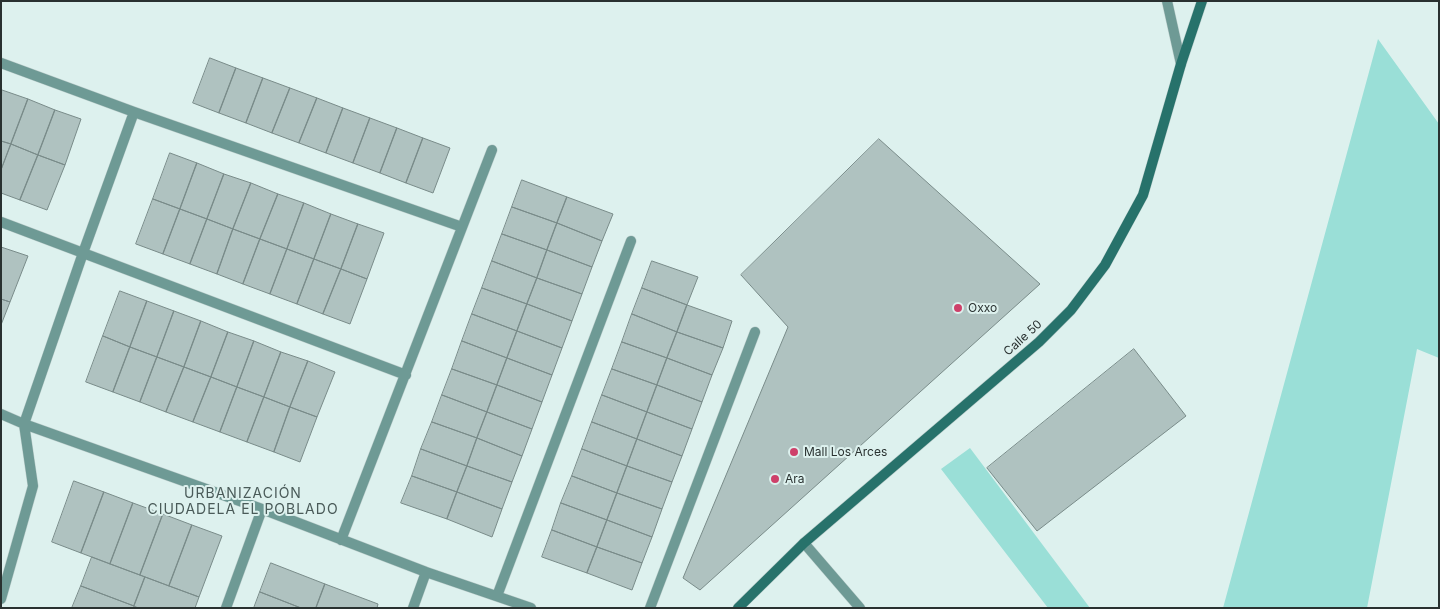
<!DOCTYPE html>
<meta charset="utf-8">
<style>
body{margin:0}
#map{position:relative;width:1440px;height:609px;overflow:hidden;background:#ddf1ee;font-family:Inter,sans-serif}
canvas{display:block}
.frame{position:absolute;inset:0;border:2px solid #293130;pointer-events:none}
</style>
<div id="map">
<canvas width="1440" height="609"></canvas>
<div class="frame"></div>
</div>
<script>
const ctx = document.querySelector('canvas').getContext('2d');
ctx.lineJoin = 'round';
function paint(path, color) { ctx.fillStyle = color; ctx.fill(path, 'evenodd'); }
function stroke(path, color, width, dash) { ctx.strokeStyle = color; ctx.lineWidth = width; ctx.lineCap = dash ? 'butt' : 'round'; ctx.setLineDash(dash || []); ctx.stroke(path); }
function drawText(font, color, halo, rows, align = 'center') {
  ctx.font = font + ' Inter,sans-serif'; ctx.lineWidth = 4; ctx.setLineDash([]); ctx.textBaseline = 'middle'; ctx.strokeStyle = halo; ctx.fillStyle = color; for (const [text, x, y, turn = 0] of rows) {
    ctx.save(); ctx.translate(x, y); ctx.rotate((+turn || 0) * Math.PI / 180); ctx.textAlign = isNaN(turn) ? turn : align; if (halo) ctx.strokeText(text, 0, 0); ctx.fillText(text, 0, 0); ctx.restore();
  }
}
paint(new Path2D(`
 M 1378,39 L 1439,124 L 1439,358 L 1417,349 L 1367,608 L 1223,608 Z
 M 970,448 L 1090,608 L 1048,608 L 941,469 Z`), '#9adfd7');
const building = new Path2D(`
 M 210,58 L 236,68 L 219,113 L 193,103 Z
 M 236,68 L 263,78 L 246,123 L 219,113 Z
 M 263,78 L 290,88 L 272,133 L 246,123 Z
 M 290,88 L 317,98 L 299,143 L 272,133 Z
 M 2,90 L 28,99 L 11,144 L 1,141 Z
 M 317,98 L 343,108 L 326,153 L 299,143 Z
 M 28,99 L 55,110 L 38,155 L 11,144 Z
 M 343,108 L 370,118 L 353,163 L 326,153 Z
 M 55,110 L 81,119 L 65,165 L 38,155 Z
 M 370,118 L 397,128 L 380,173 L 353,163 Z
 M 397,128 L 423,138 L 406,183 L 380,173 Z
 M 423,138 L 450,148 L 433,193 L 406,183 Z
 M 879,139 L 1040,284 L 700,590 L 683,578 L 788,327 L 741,275 Z
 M 1,141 L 11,144 L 1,170 Z
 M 11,144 L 38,155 L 20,200 L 1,193 L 1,170 Z
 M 170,153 L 197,163 L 180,209 L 153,199 Z
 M 38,155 L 65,165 L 47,210 L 20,200 Z
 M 197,163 L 224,174 L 207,219 L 180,209 Z
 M 224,174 L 251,183 L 233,229 L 207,219 Z
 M 522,180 L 567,197 L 557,223 L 512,207 Z
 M 251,183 L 278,194 L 260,239 L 233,229 Z
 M 278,194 L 304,203 L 287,249 L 260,239 Z
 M 567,197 L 613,214 L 602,241 L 557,223 Z
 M 153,199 L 180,209 L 163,254 L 136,244 Z
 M 304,203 L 331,214 L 314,259 L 287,249 Z
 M 512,207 L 557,223 L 547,250 L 502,234 Z
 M 180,209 L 207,219 L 190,264 L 163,254 Z
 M 331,214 L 358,224 L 341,269 L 314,259 Z
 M 207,219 L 233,229 L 217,274 L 190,264 Z
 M 557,223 L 602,241 L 592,267 L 547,250 Z
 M 358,224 L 384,233 L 367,279 L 341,269 Z
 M 233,229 L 260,239 L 243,284 L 217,274 Z
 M 502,234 L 547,250 L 537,278 L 492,261 Z
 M 260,239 L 287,249 L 270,294 L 243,284 Z
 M 1,247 L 28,256 L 10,302 L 1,299 Z
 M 287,249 L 314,259 L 297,304 L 270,294 Z
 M 547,250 L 592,267 L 582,294 L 537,278 Z
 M 314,259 L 341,269 L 323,314 L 297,304 Z
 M 492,261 L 537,278 L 527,304 L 482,288 Z
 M 652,261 L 698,277 L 687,305 L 642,288 Z
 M 341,269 L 367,279 L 350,324 L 323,314 Z
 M 537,278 L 582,294 L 572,321 L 527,304 Z
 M 482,288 L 527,304 L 517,331 L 472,314 Z
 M 642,288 L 687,305 L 677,332 L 632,314 Z
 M 120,291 L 147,301 L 130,347 L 103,336 Z
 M 1,299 L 10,302 L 1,325 Z
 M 147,301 L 174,311 L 157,357 L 130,347 Z
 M 527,304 L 572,321 L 562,348 L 517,331 Z
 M 687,305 L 732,321 L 723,348 L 677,332 Z
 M 174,311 L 201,321 L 184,367 L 157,357 Z
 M 472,314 L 517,331 L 507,358 L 462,341 Z
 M 632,314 L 677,332 L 667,358 L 622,342 Z
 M 201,321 L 228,332 L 211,377 L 184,367 Z
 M 517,331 L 562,348 L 552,375 L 507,358 Z
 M 228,332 L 254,341 L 237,387 L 211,377 Z
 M 677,332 L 723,348 L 712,375 L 667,358 Z
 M 103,336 L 130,347 L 113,392 L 86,382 Z
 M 254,341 L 281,352 L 264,397 L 237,387 Z
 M 462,341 L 507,358 L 497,385 L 452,369 Z
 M 622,342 L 667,358 L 657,385 L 612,369 Z
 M 130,347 L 157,357 L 140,402 L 113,392 Z
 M 1134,349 L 1186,416 L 1037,531 L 987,468 Z
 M 281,352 L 308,361 L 290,407 L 264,397 Z
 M 157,357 L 184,367 L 166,412 L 140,402 Z
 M 507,358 L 552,375 L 542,402 L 497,385 Z
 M 667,358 L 712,375 L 702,402 L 657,385 Z
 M 308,361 L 335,372 L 317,417 L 290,407 Z
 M 184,367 L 211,377 L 193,422 L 166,412 Z
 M 452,369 L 497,385 L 487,412 L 442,395 Z
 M 612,369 L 657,385 L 647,412 L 602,395 Z
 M 211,377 L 237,387 L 220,432 L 193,422 Z
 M 497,385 L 542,402 L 532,429 L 487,412 Z
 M 657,385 L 702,402 L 692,429 L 647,412 Z
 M 237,387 L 264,397 L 247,442 L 220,432 Z
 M 442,395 L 487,412 L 477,438 L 432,422 Z
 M 602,395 L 647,412 L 637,439 L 592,422 Z
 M 264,397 L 290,407 L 274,452 L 247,442 Z
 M 290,407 L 317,417 L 300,462 L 274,452 Z
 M 487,412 L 532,429 L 522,456 L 477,438 Z
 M 647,412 L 692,429 L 682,456 L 637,439 Z
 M 432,422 L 477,438 L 467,466 L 421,449 Z
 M 592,422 L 637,439 L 627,466 L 582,449 Z
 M 477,438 L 522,456 L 512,482 L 467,466 Z
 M 637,439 L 682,456 L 672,482 L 627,466 Z
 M 421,449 L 467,466 L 457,492 L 412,476 Z
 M 582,449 L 627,466 L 617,493 L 572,476 Z
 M 467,466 L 512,482 L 502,509 L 457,492 Z
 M 627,466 L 672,482 L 662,509 L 617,493 Z
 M 412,476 L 457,492 L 447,519 L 401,503 Z
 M 572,476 L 617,493 L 607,520 L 561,503 Z
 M 74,481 L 104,492 L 81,553 L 52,542 Z
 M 104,492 L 133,503 L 110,564 L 81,553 Z
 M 457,492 L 502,509 L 492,537 L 447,519 Z
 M 617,493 L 662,509 L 652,537 L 607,520 Z
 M 133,503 L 163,514 L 140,575 L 110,564 Z
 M 561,503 L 607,520 L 597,547 L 552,530 Z
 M 163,514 L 192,525 L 169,586 L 140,575 Z
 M 607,520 L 652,537 L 642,563 L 597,547 Z
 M 192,525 L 222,536 L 199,597 L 169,586 Z
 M 552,530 L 597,547 L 587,573 L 542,557 Z
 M 597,547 L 642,563 L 632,590 L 587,573 Z
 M 92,557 L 145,577 L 134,606 L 81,586 Z
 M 271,563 L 325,584 L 316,608 L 301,608 L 260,592 Z
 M 145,577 L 199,597 L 195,608 L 138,608 L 134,606 Z
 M 325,584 L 378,604 L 377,608 L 316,608 Z
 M 81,586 L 134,606 L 134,608 L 72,608 Z
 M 260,592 L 301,608 L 254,608 Z`);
paint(building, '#afc2c0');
stroke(building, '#798b89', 1);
const lane = new Path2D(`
 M 804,543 L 860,608`);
const street = new Path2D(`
 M 1167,1 L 1181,64
 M 1,63 L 134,112 L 462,227
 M 1,222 L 406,375
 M 1,414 L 24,424 L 262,509 L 426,572 L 531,608
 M 341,540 L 492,150
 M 497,596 L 631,241
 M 1,599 L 33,486 L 24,424 L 83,253 L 134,112
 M 226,608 L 262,509
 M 413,608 L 426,572
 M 650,608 L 755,332`);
const secondary = new Path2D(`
 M 738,608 L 804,543 L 1039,342 L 1071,310 L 1105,265 L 1143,195 L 1181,64 L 1202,1`);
stroke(lane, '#bdcecc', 11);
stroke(street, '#bdcecc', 11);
stroke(secondary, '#bdcecc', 11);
stroke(lane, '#6e9a95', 10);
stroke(street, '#6e9a95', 10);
stroke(secondary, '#27726b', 10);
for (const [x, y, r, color] of [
 [958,308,5,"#ce406a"],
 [794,452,5,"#ce406a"],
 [775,479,5,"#ce406a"]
]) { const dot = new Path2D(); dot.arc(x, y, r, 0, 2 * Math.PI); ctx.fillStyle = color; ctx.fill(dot); stroke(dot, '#ddf1ee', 2); }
drawText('12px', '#293130', '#ddf1ee', [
 ["Oxxo",968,308],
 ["Mall Los Arces",804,452],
 ["Ara",785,479]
], 'left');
drawText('12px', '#293130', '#ddf1ee', [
 ["Calle 50",1023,338,-42]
]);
ctx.letterSpacing = '1px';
drawText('14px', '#4a5b59', '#ddf1ee', [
 ["URBANIZACIÓN",243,494],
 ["CIUDADELA EL POBLADO",243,510]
]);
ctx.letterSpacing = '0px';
</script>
